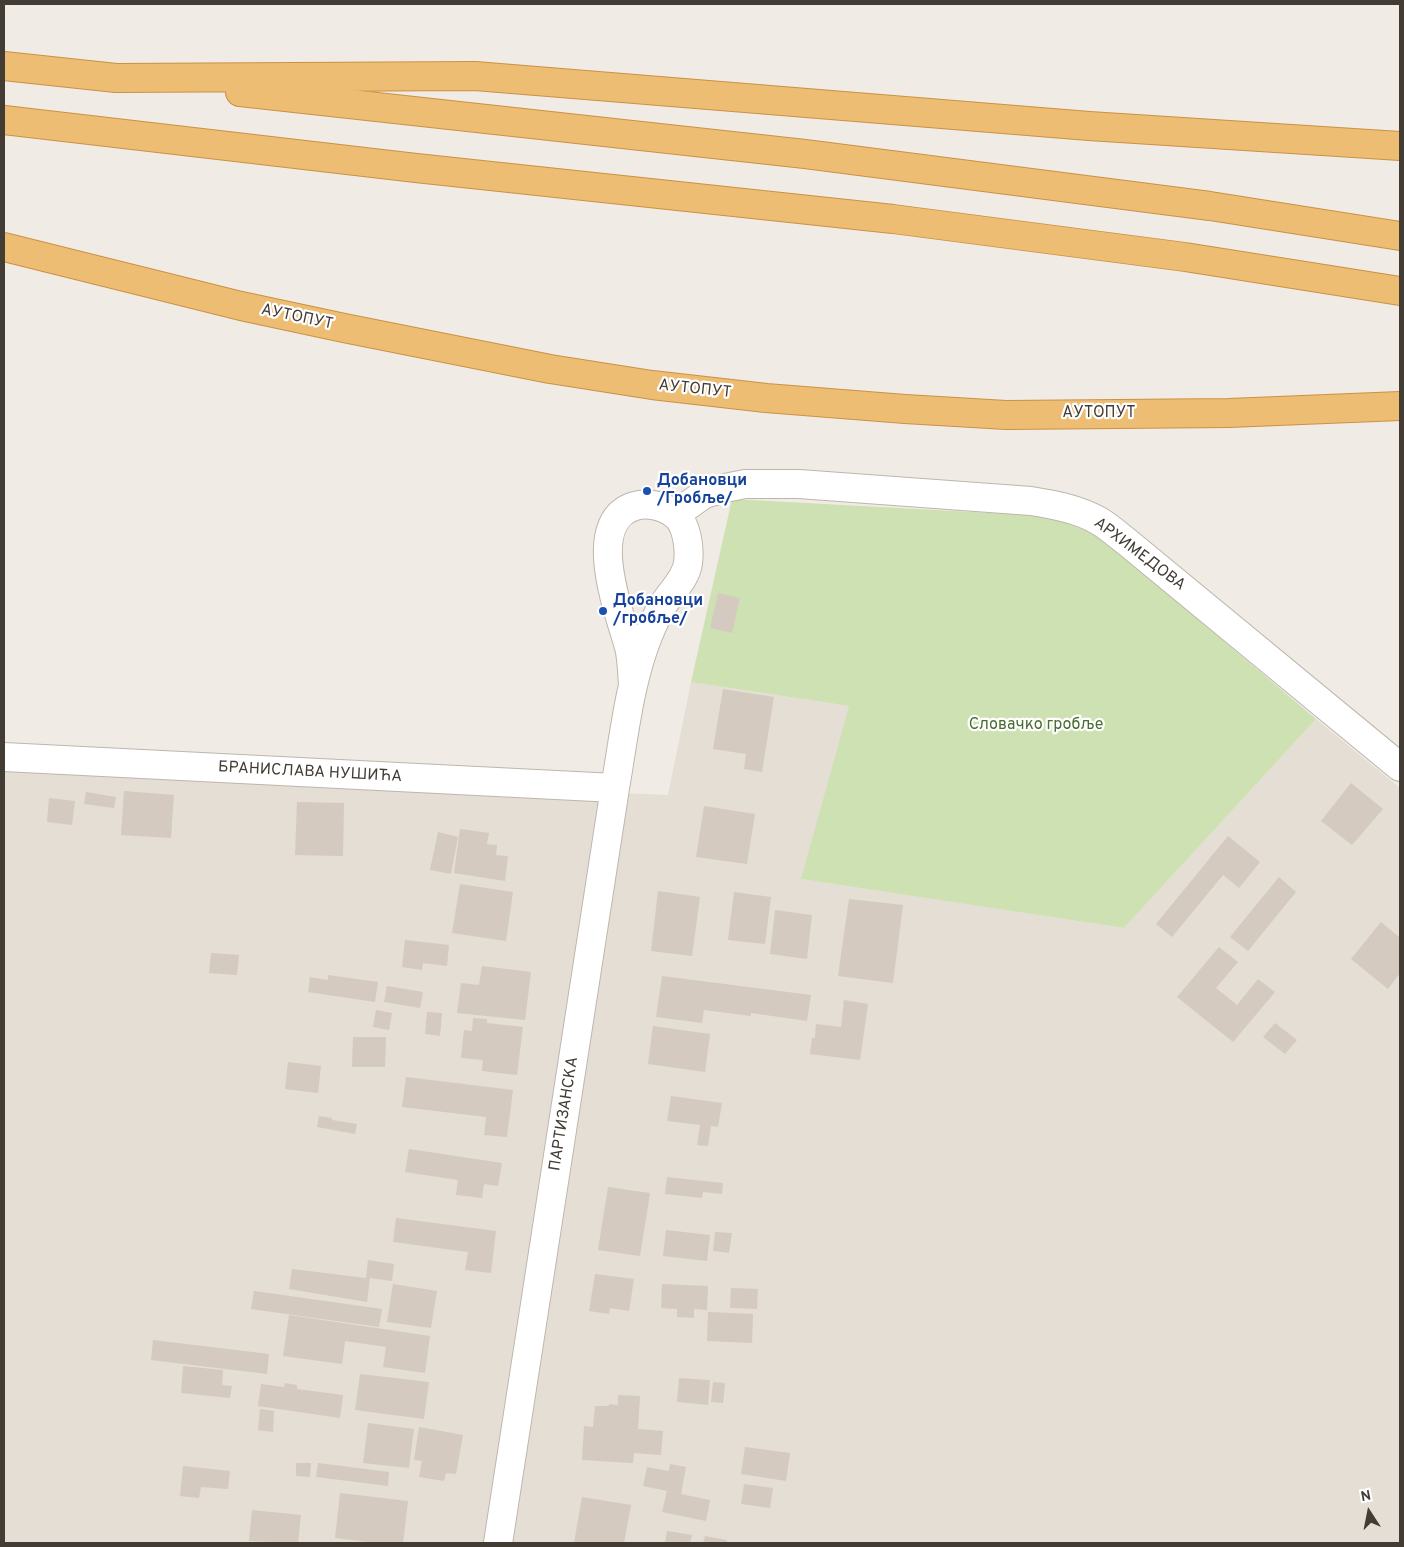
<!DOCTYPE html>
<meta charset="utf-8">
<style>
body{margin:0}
#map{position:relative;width:1404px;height:1547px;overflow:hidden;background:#f0ece5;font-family:Overpass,sans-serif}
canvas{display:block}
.frame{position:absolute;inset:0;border:5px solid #423c35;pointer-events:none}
.north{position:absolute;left:1344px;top:1487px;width:50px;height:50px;-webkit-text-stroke:4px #fff;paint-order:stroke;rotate:349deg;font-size:14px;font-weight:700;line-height:20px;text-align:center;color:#423c35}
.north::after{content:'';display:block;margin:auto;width:18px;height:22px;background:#423c35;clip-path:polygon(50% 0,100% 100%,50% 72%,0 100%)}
</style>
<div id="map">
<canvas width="1404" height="1547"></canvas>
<div class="frame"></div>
<div class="north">N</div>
</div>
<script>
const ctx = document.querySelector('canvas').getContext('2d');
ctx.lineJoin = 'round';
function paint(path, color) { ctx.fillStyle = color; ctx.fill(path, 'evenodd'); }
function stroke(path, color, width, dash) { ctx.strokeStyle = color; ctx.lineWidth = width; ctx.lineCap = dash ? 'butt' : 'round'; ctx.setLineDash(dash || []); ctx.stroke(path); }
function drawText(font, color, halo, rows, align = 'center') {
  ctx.font = font + ' Overpass,sans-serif'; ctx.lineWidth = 4.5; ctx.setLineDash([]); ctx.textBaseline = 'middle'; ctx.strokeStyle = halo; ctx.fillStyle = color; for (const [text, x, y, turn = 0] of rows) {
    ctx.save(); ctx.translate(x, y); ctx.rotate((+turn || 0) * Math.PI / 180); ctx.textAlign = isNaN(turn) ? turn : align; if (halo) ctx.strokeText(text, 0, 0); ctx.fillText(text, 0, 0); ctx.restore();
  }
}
paint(new Path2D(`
 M 691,682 L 849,706 L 802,879 L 1124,928 L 1316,719 L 1400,788 L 1400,1543 L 4,1543 L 4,767 L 668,795 Z`), '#e4ded4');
paint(new Path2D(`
 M 732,499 L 1047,516 L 1099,536 L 1316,719 L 1124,928 L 801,879 L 849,706 L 691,682 Z`), '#cee1b2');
paint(new Path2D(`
 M 718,593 L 740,598 L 732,633 L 710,628 Z
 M 723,689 L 774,697 L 762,772 L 744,769 L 746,754 L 713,749 Z
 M 1351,783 L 1383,809 L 1352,845 L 1321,821 Z
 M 124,791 L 174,795 L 171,838 L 121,835 Z
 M 86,792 L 116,797 L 114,808 L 84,804 Z
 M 49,798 L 75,801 L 72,825 L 47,822 Z
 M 297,802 L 344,803 L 343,856 L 295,855 Z
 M 704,806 L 755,814 L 747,864 L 696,857 Z
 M 460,829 L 489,833 L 487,844 L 497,845 L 496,855 L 508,856 L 505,881 L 454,873 Z
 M 438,832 L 458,837 L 451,874 L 430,870 Z
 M 1228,836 L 1260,862 L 1239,888 L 1223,875 L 1172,937 L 1156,924 Z
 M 1279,877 L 1296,892 L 1248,951 L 1230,937 Z
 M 460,884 L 513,892 L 506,941 L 452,933 Z
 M 658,891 L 700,897 L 692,956 L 651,951 Z
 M 734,892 L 771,897 L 765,944 L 728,940 Z
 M 849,899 L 903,905 L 893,983 L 838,976 Z
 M 775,910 L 812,915 L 807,959 L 770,954 Z
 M 1381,922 L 1400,938 L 1400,973 L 1388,989 L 1351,959 Z
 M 405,940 L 449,945 L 447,966 L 423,963 L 422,970 L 402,967 Z
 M 1219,947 L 1238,962 L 1216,988 L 1237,1005 L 1258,979 L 1275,992 L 1233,1042 L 1177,997 Z
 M 211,953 L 239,955 L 237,975 L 209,973 Z
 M 482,966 L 531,972 L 525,1020 L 457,1013 L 461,983 L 479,985 Z
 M 328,975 L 378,982 L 375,1002 L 308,992 L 310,977 L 328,980 Z
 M 662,976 L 811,995 L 807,1021 L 751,1013 L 751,1016 L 704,1010 L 702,1023 L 656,1017 Z
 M 387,986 L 423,992 L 420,1008 L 384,1002 Z
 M 844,1000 L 868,1004 L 860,1060 L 810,1054 L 812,1038 L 815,1038 L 816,1024 L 841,1027 Z
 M 376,1010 L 392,1013 L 389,1030 L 373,1027 Z
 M 427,1012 L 442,1013 L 440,1036 L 425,1034 Z
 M 473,1018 L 487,1019 L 487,1023 L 523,1027 L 517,1075 L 482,1071 L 483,1060 L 461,1058 L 464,1030 L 472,1031 Z
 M 1275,1023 L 1297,1040 L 1285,1054 L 1263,1037 Z
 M 653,1026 L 710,1034 L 705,1072 L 648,1064 Z
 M 353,1037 L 386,1037 L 385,1067 L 352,1067 Z
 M 288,1062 L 321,1066 L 318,1093 L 285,1089 Z
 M 406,1077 L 513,1090 L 507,1137 L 484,1135 L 486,1117 L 402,1107 Z
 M 671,1096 L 722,1103 L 718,1127 L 711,1126 L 708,1146 L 697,1145 L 700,1125 L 667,1121 Z
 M 319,1116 L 332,1118 L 332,1120 L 357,1124 L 355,1134 L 317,1127 Z
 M 409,1149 L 502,1163 L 498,1186 L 484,1184 L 482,1198 L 456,1195 L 458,1180 L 405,1172 Z
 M 667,1177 L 723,1183 L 722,1194 L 703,1192 L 702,1198 L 665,1194 Z
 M 608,1187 L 650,1193 L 640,1256 L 598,1250 Z
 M 396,1218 L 496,1231 L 491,1273 L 465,1270 L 468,1252 L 393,1242 Z
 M 666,1230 L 710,1235 L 707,1261 L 663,1256 Z
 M 715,1232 L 732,1233 L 729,1253 L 713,1251 Z
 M 368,1260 L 394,1264 L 392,1281 L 370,1278 L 367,1302 L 289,1289 L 292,1269 L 366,1278 Z
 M 595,1274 L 634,1279 L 629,1311 L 610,1308 L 609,1314 L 589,1311 Z
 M 393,1284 L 437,1291 L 431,1328 L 387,1322 Z
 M 662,1284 L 708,1286 L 707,1310 L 694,1309 L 694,1318 L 677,1317 L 677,1309 L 661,1308 Z
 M 731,1288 L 758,1289 L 757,1309 L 730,1308 Z
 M 254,1291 L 382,1309 L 379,1327 L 251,1309 Z
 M 708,1312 L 753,1314 L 752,1343 L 707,1341 Z
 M 289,1315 L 430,1336 L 425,1373 L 383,1367 L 386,1347 L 345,1341 L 342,1364 L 283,1356 Z
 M 153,1340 L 269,1354 L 267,1374 L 151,1360 Z
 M 183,1366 L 223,1370 L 222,1385 L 232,1386 L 230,1398 L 181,1393 Z
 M 360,1374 L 429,1382 L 424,1419 L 355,1410 Z
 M 679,1378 L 710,1380 L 708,1405 L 677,1402 Z
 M 713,1382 L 725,1383 L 723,1403 L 711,1402 Z
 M 285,1383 L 297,1385 L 297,1389 L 343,1395 L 340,1418 L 258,1406 L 261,1384 L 284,1387 Z
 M 618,1395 L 640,1396 L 638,1429 L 663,1431 L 661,1455 L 634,1453 L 633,1463 L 582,1460 L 584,1426 L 593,1427 L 595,1406 L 609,1406 L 609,1404 L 618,1405 Z
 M 260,1409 L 274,1411 L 273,1432 L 258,1430 Z
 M 368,1423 L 414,1429 L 409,1468 L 363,1463 Z
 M 419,1427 L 463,1435 L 456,1474 L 446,1473 L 444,1481 L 419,1477 L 422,1461 L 414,1460 Z
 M 745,1447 L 790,1453 L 786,1481 L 741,1474 Z
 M 296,1463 L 311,1463 L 310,1477 L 296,1476 Z
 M 318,1463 L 389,1472 L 388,1486 L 316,1477 Z
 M 670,1464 L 686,1467 L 681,1494 L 710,1500 L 706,1521 L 662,1512 L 667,1491 L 643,1486 L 647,1467 L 669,1471 Z
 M 183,1466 L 230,1471 L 228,1489 L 201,1487 L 199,1498 L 180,1496 Z
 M 744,1484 L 773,1488 L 770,1508 L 741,1504 Z
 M 340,1493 L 408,1501 L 403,1543 L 376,1543 L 335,1538 Z
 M 582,1497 L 631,1505 L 624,1543 L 574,1543 Z
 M 252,1510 L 301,1515 L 298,1543 L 249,1541 Z
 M 667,1531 L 692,1535 L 690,1543 L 665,1543 Z
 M 705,1536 L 727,1540 L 726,1543 L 703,1543 Z`), '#d4cabf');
const minor = new Path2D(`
 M 676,514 L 704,494 L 725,488 L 745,484 L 799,484 L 1031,501 C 1055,505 1078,509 1099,521 C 1109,527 1118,535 1127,542 L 1400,767
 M 4,757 L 615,788
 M 498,1543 L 615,788 C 624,737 629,684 648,636 C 652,626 657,615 663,605 C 671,592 686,579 688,563 C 690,548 687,523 674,514 C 664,506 647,502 635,506 C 583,521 620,614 629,647 C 632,659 632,673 633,685`);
const highway = new Path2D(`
 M 4,66 L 116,78 L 475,76 L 1089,126 L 1400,146
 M 240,92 L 805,154 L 1210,206 L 1400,236
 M 4,120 L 416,168 L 893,219 L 1185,257 L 1400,291
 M 4,247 L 241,306 L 344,328 L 550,369 L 652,385 L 766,398 L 905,409 L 1006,415 L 1229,413 L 1400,406`);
stroke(minor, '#beb6ac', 30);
stroke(highway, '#cb9144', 30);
stroke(minor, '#fff', 28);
stroke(highway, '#edbd73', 28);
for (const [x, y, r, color] of [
 [647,491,5,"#1a4fb4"],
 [603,611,5,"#1a4fb4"]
]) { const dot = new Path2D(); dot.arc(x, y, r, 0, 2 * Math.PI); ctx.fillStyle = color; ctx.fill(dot); stroke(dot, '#fff', 2); }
drawText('16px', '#423c35', '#fff', [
 ["АУТОПУТ",297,318,12],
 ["АУТОПУТ",695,390,6],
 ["АУТОПУТ",1099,414],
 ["АРХИМЕДОВА",1139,555,37],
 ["БРАНИСЛАВА НУШИЋА",310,773,3],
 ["ПАРТИЗАНСКА",565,1114,-81]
]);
drawText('bold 16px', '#164399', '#fff', [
 ["Добановци",657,482],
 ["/Гробље/",657,500],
 ["Добановци",613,602],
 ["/гробље/",613,620]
], 'left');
drawText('16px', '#4b6d30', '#fff', [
 ["Словачко гробље",1036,726]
]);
</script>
